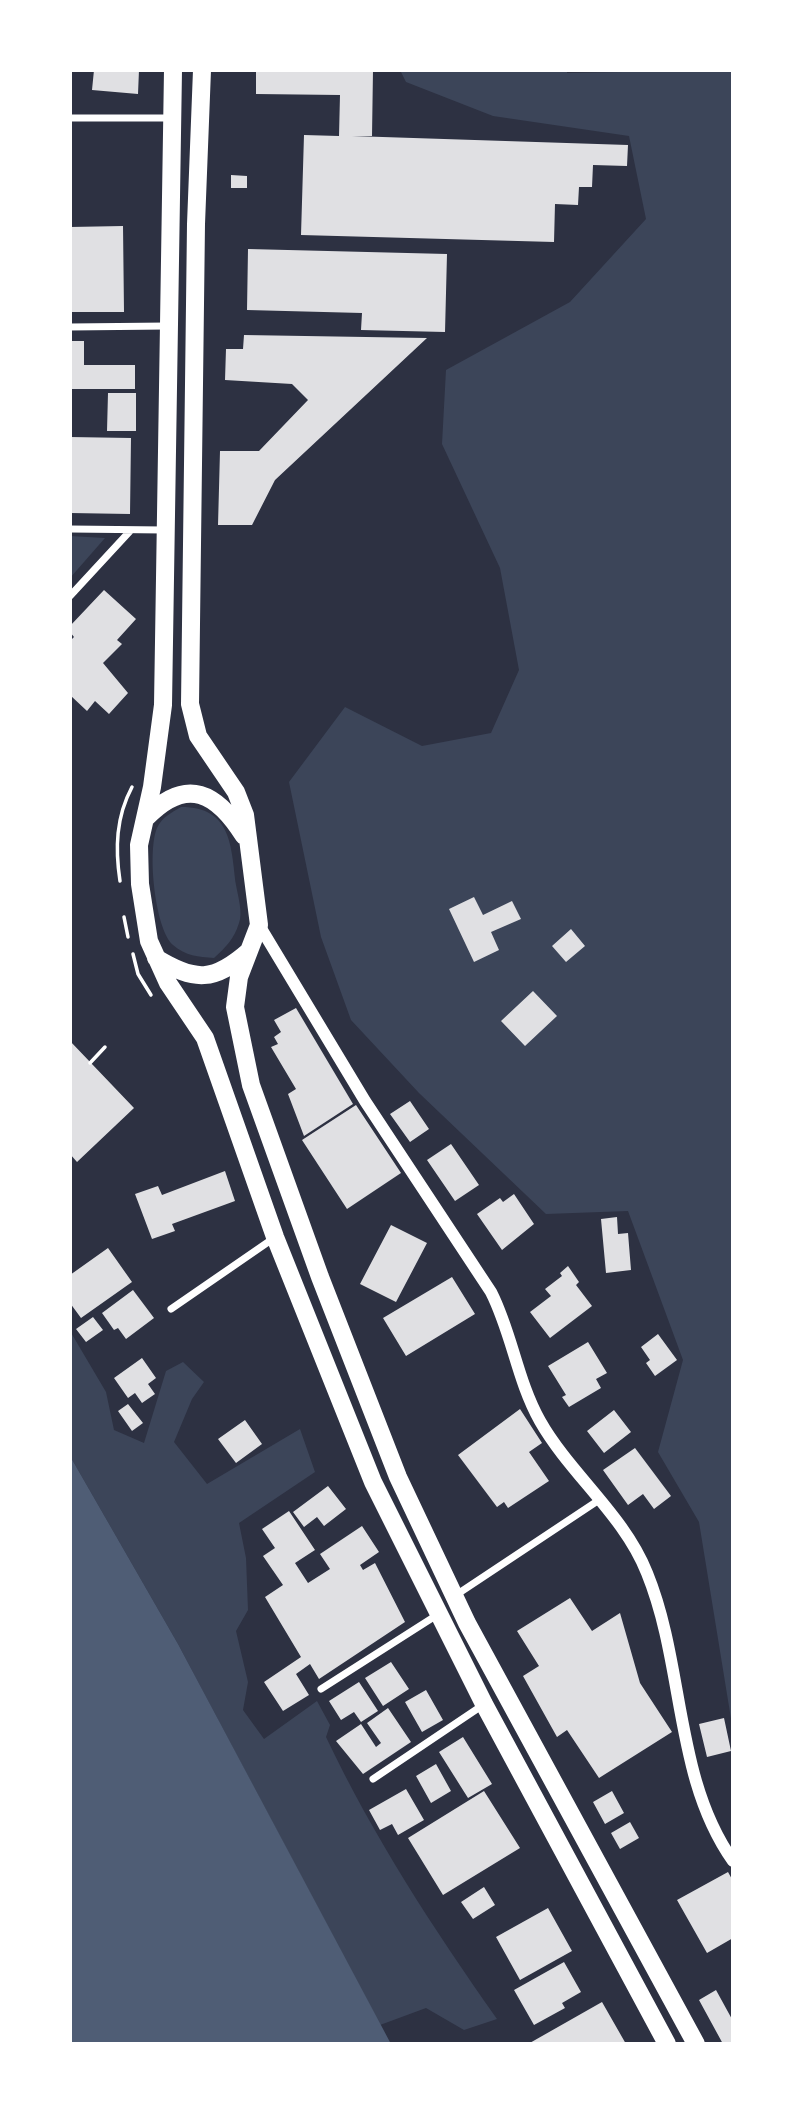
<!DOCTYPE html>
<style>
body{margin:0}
#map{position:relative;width:803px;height:2114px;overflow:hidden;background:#2d3142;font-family:Helvetica,sans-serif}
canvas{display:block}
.frame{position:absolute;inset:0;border:72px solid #fff;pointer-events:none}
</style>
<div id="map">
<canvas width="803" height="2114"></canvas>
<div class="frame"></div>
</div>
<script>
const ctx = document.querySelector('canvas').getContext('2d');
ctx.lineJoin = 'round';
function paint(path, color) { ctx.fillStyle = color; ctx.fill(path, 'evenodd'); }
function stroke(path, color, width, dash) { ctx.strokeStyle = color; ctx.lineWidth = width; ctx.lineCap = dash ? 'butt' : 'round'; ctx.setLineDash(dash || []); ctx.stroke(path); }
paint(new Path2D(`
 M 400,70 L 567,70 L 567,73 L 733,70 L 733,1731 L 699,1522 L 658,1452 L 683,1360 L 628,1211 L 546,1214 L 419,1093 L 351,1020 L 321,937 L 289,782 L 345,707 L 422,746 L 491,733 L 519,670 L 500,568 L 442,444 L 446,370 L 570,302 L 646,219 L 629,136 L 493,116 L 406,82 Z
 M 70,536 L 105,538 L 70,578 Z
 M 181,807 C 232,807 231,846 236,885 C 238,896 243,913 239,923 C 234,939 226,947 214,958 C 198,957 186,956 173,945 C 155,929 147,851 157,828 C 162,817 171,813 181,807 Z
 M 70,1331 L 106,1392 L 114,1430 L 144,1443 L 166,1371 L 183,1362 L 204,1382 L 192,1399 L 174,1442 L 207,1484 L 300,1429 L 315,1472 L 239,1523 L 246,1558 L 248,1610 L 236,1631 L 248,1682 L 243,1710 L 264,1739 L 317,1701 L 330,1725 L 326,1737 C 374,1838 433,1928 497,2019 L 464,2030 L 426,2008 L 380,2025 L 178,1644 L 70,1456 Z`), '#3c4559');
paint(new Path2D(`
 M 70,1456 L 178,1644 L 391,2044 L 70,2044 Z`), '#4f5d75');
paint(new Path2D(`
 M 94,70 L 139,70 L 138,94 L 92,90 Z
 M 256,70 L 373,70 L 372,136 L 352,136 L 628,145 L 627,166 L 593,165 L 592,187 L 579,187 L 578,205 L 555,204 L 554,242 L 301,235 L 304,135 L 339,136 L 340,95 L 256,94 Z
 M 231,175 L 247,176 L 247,188 L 231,188 Z
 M 123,226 L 124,312 L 70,312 L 70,227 Z
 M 248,249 L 447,254 L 445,332 L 361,330 L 362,313 L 247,310 Z
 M 244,335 L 427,338 L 275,480 L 252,525 L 218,525 L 220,451 L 259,451 L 308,400 L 292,384 L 225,380 L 226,349 L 243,349 Z
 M 70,341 L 84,341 L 84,365 L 135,365 L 135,389 L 70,389 Z
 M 108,393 L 136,393 L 136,431 L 107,431 Z
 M 70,437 L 131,438 L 130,514 L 70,513 Z
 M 104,590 L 136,619 L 117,640 L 122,644 L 103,663 L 128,693 L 109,714 L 95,701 L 87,711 L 70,695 L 70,641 L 74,637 L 70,632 L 70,626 Z
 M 474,897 L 483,915 L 512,901 L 521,919 L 491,932 L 499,950 L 474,962 L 449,909 Z
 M 571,929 L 585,946 L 566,962 L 552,946 Z
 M 533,991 L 557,1016 L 525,1046 L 501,1021 Z
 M 296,1008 L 353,1104 L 304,1136 L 288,1094 L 296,1089 L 271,1047 L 278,1044 L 274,1037 L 281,1032 L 274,1020 Z
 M 70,1041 L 134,1108 L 77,1162 L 70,1154 Z
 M 410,1101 L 429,1129 L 410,1142 L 390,1114 Z
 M 356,1105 L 401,1173 L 347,1209 L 302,1140 Z
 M 451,1144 L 479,1185 L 455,1201 L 427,1160 Z
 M 225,1171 L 235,1201 L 172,1224 L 175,1231 L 152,1239 L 135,1194 L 158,1186 L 162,1195 Z
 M 514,1194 L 534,1224 L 502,1250 L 477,1214 L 500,1198 L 503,1202 Z
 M 617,1217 L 618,1234 L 628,1233 L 631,1270 L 606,1273 L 601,1219 Z
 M 391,1225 L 427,1243 L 396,1302 L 360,1284 Z
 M 108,1248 L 132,1282 L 81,1318 L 70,1303 L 70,1275 Z
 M 568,1266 L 579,1282 L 576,1285 L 592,1306 L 550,1338 L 530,1312 L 551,1296 L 545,1289 L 562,1276 L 560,1273 Z
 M 452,1277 L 475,1314 L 406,1356 L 383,1318 Z
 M 133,1290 L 154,1318 L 126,1339 L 118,1328 L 114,1330 L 102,1313 Z
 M 93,1317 L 103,1330 L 86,1342 L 76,1329 Z
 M 658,1334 L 677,1360 L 655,1376 L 646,1363 L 650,1360 L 641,1347 Z
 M 588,1342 L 607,1373 L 596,1379 L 601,1388 L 569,1407 L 562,1397 L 566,1395 L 548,1366 Z
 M 142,1358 L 156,1378 L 148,1384 L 155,1394 L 142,1403 L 135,1393 L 128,1398 L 114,1378 Z
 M 128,1404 L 143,1423 L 132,1431 L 118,1411 Z
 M 520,1409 L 542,1443 L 529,1452 L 549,1481 L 508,1508 L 504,1502 L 497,1507 L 458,1455 Z
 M 614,1410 L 631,1432 L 604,1453 L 587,1431 Z
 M 245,1420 L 262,1444 L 236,1463 L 218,1439 Z
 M 635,1448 L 671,1496 L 654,1509 L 643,1494 L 628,1505 L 603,1470 Z
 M 328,1486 L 346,1509 L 324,1526 L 317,1517 L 304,1527 L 293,1512 Z
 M 289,1511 L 315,1550 L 295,1563 L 308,1583 L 330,1569 L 320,1554 L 362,1526 L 379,1552 L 360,1565 L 363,1570 L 375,1563 L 405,1622 L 319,1679 L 310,1664 L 296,1674 L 309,1695 L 283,1711 L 264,1682 L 301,1657 L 265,1597 L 283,1585 L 263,1556 L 275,1548 L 262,1529 Z
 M 570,1598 L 592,1631 L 620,1613 L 640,1683 L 672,1732 L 599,1778 L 567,1730 L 557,1737 L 523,1676 L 539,1666 L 517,1631 Z
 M 391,1662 L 409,1689 L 383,1706 L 365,1678 Z
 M 359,1682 L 378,1711 L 361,1722 L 354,1712 L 341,1720 L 329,1701 Z
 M 426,1690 L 443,1720 L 422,1732 L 405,1702 Z
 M 388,1708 L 411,1742 L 363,1774 L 336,1741 L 361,1724 L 376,1747 L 381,1743 L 367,1723 Z
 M 724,1718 L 731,1751 L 707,1757 L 699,1724 Z
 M 463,1737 L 492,1784 L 468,1798 L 439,1752 Z
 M 436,1764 L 451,1791 L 431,1803 L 416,1776 Z
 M 406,1789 L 424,1820 L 398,1835 L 392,1824 L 380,1830 L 369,1810 Z
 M 484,1791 L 520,1848 L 443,1895 L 408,1838 Z
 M 612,1791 L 624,1813 L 605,1824 L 593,1802 Z
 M 630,1822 L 639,1838 L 620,1849 L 611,1833 Z
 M 728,1872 L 733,1881 L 733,1938 L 707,1953 L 677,1900 Z
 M 484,1887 L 495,1905 L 473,1919 L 461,1902 Z
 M 548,1908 L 572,1951 L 520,1980 L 496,1937 Z
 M 564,1962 L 581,1992 L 562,2003 L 565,2008 L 534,2025 L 514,1990 Z
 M 716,1990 L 733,2021 L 733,2044 L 723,2044 L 699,2000 Z
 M 602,2002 L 626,2044 L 528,2044 Z`), '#e0e0e3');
stroke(new Path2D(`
 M 120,881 C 115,848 116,817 132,787
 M 124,917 L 128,937
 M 133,954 L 138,974 L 151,995
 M 90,1063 L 105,1047`), '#fff', 3.5);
stroke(new Path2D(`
 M 70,118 L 171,118
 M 70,327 L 167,326
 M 70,529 L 164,530
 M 70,596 L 131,530
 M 171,1309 L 274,1238
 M 456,1595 L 599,1500
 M 321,1689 L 437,1615
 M 373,1779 L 483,1705`), '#fff', 7);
stroke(new Path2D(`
 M 259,925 L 365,1101 L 491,1292 C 512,1333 517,1380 540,1421 C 570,1474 624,1515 647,1573 C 685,1666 674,1778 733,1861`), '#fff', 12);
stroke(new Path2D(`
 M 173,70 L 163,705 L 152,787 L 139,845 L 140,884 L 149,941 L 168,983 L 205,1038 L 275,1237 L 373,1482 L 484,1704 L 667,2044
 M 202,70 L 196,224 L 190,704 L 198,736 L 236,792 L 245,815 L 259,925 L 239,977 L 235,1007 L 251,1085 L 320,1277 L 398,1477 L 467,1623 L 696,2044
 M 147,817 C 187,776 217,793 244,836
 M 156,958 C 195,982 214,982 249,951`), '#fff', 18);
</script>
